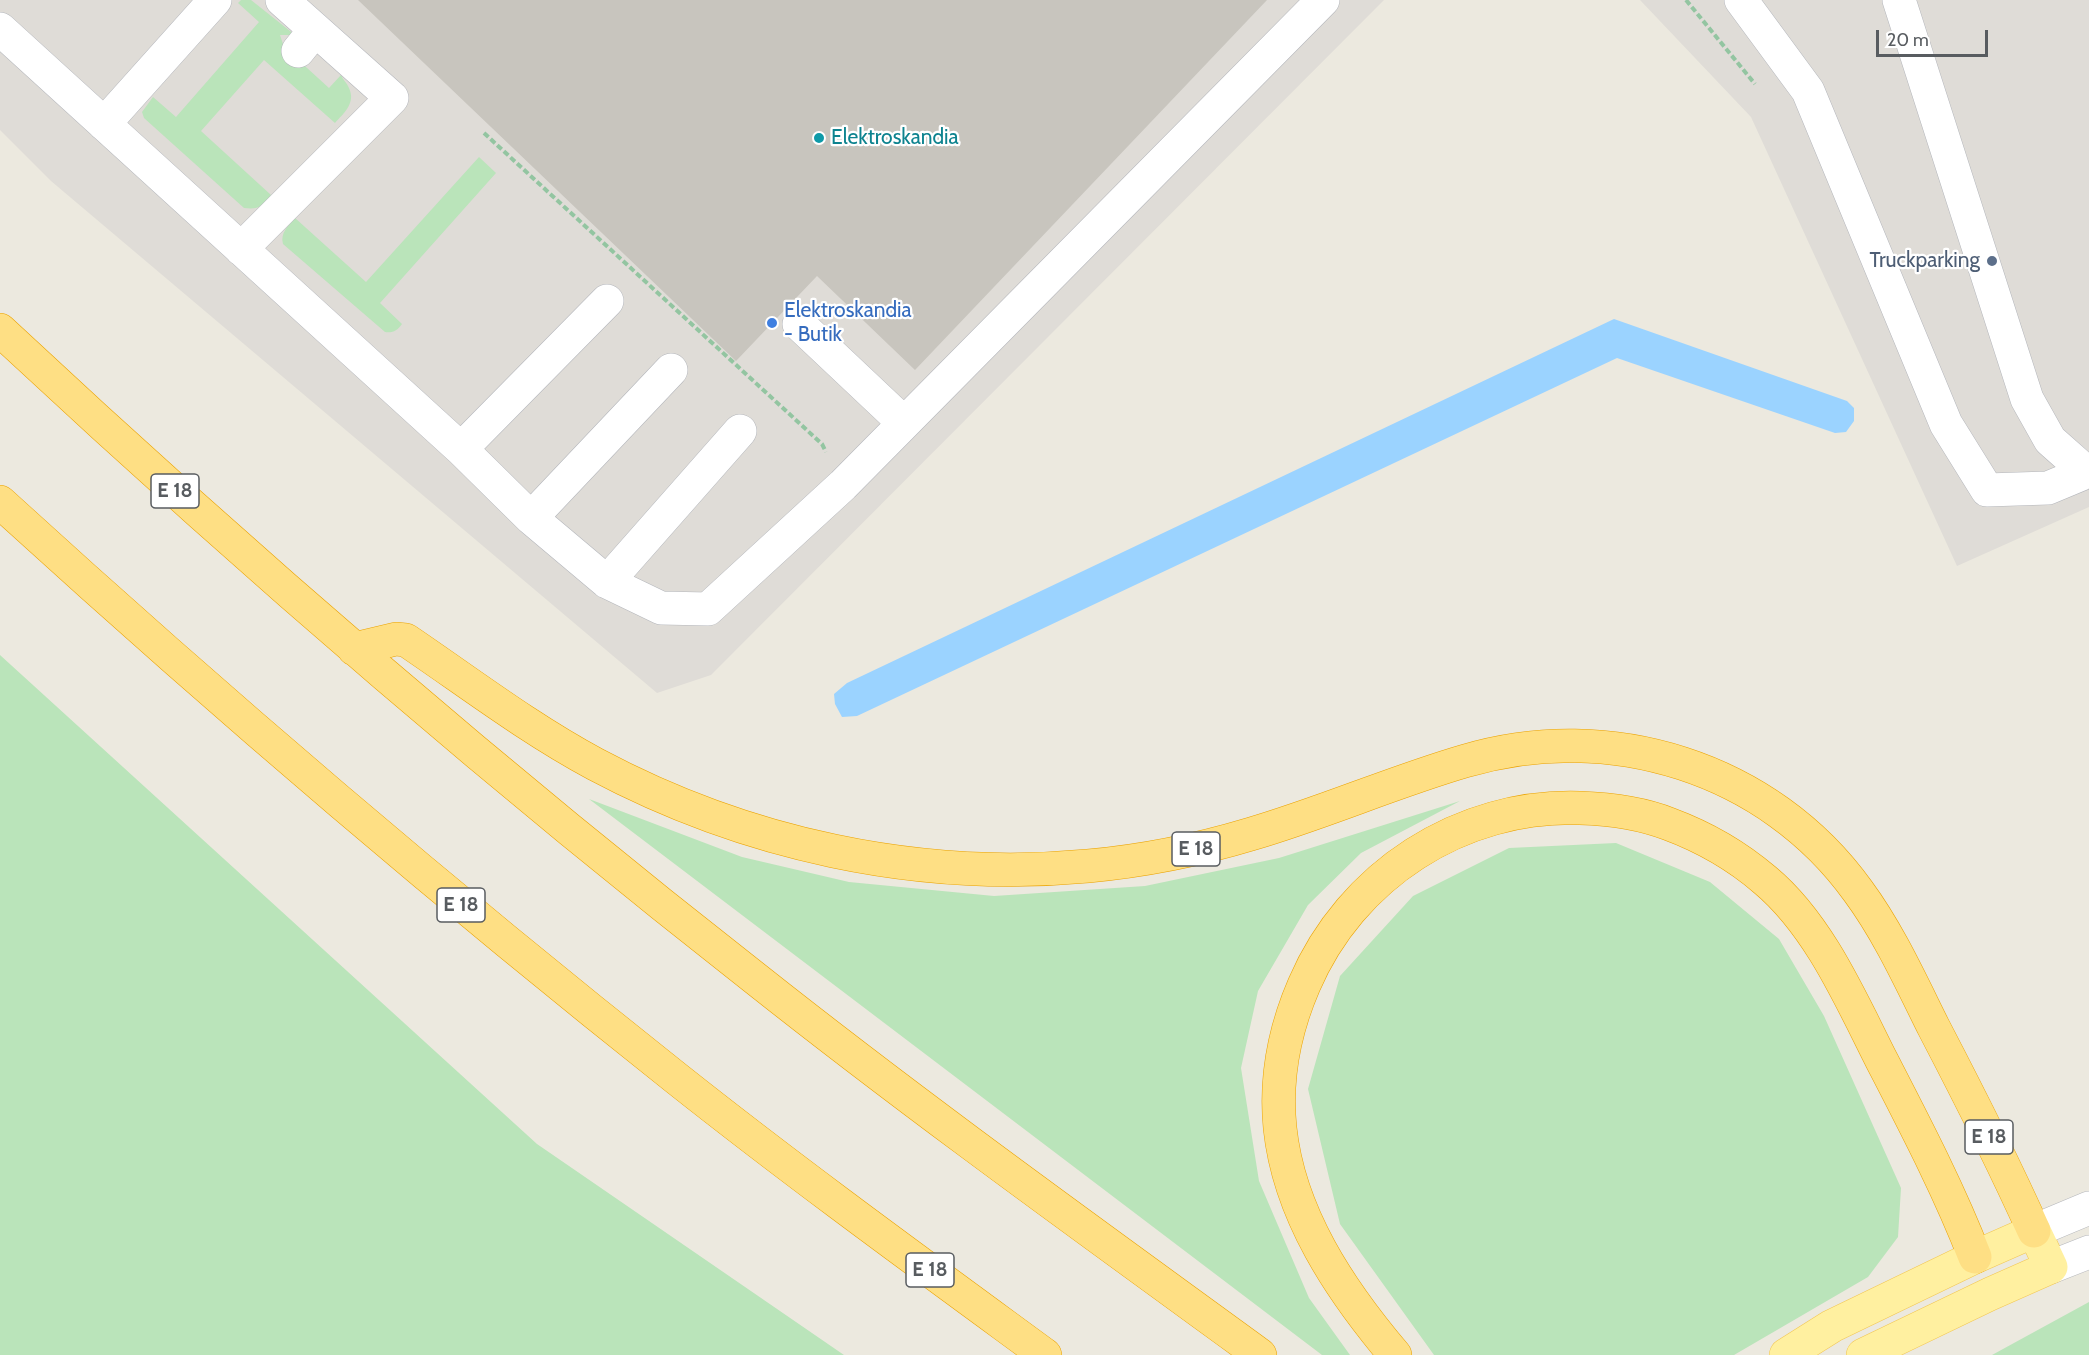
<!DOCTYPE html>
<style>
body{margin:0}
#map{position:relative;width:2089px;height:1355px;overflow:hidden;background:#ece9df;font-family:Cabin,sans-serif}
canvas{display:block}
.scale{position:absolute;left:1876px;top:30px;width:112px;height:27px;box-sizing:border-box;border:3px solid #585c60;border-top:0;padding-left:8px;font-size:18px;line-height:21px;white-space:nowrap;color:#585c60;-webkit-text-stroke:4px #fff;paint-order:stroke}
</style>
<div id="map">
<canvas width="2089" height="1355"></canvas>
<div class="scale">20 m</div>
</div>
<script>
const ctx = document.querySelector('canvas').getContext('2d');
ctx.lineJoin = 'round';
function paint(path, color) { ctx.fillStyle = color; ctx.fill(path, 'evenodd'); }
function stroke(path, color, width, dash) { ctx.strokeStyle = color; ctx.lineWidth = width; ctx.lineCap = dash ? 'butt' : 'round'; ctx.setLineDash(dash || []); ctx.stroke(path); }
function drawText(font, color, halo, rows, align = 'center') {
  ctx.font = font + ' Cabin,sans-serif'; ctx.lineWidth = 4.5; ctx.setLineDash([]); ctx.textBaseline = 'middle'; ctx.strokeStyle = halo; ctx.fillStyle = color; for (const [text, x, y, turn = 0] of rows) {
    ctx.save(); ctx.translate(x, y); ctx.rotate((+turn || 0) * Math.PI / 180); ctx.textAlign = isNaN(turn) ? turn : align; if (halo) ctx.strokeText(text, 0, 0); ctx.fillText(text, 0, 0); ctx.restore();
  }
}
paint(new Path2D(`
 M 0,0 L 1384,0 L 711,675 L 657,693 L 51,181 L 0,130 Z
 M 1640,0 L 2089,0 L 2089,507 L 1957,566 L 1751,117 Z`), '#dfdcd7');
paint(new Path2D(`
 M 241,0 L 251,0 L 295,35 L 280,35 L 284,47 L 329,88 L 341,75 C 343,80 347,83 349,88 C 356,103 344,113 335,123 L 264,60 L 201,131 L 271,195 C 262,206 259,210 244,208 L 144,118 L 142,112 L 153,97 L 176,117 L 259,22 L 238,3 Z
 M 479,157 L 496,173 L 380,303 L 402,324 C 397,331 393,333 385,332 L 283,244 C 280,233 288,226 295,218 L 366,282 Z
 M 0,655 L 537,1144 L 844,1355 L 0,1355 Z
 M 589,799 L 742,857 L 849,882 L 994,896 L 1145,886 L 1279,858 L 1460,801 L 1361,853 L 1308,905 L 1258,991 L 1241,1068 L 1259,1181 L 1309,1298 L 1350,1355 L 1322,1355 Z
 M 1616,843 L 1710,882 L 1779,939 L 1824,1016 L 1901,1188 L 1898,1237 L 1868,1277 L 1734,1355 L 1434,1355 L 1340,1224 L 1308,1089 L 1340,976 L 1413,896 L 1509,848 Z
 M 2089,1302 L 2089,1355 L 1992,1355 Z`), '#bae4ba');
paint(new Path2D(`
 M 1614,319 L 1847,401 L 1854,408 L 1854,421 L 1846,432 L 1835,433 L 1617,358 L 857,716 L 842,717 L 835,704 L 834,694 L 847,683 Z`), '#9bd3ff');
paint(new Path2D(`
 M 358,0 L 1267,0 L 915,370 L 817,276 L 736,361 Z`), '#c8c5be');
const minor = new Path2D(`
 M 1741,0 L 1808,91 L 1946,424 L 1987,490 L 2048,488 L 2089,471
 M 1899,0 L 2027,399 L 2050,440 L 2086,472
 M 0,29 L 461,449 L 531,518 L 607,582 L 661,608 L 708,609 L 843,485 L 1323,0
 M 298,51 L 315,30
 M 104,124 L 215,0
 M 241,249 L 392,98 L 282,0
 M 799,324 L 904,423
 M 461,449 L 607,301
 M 531,518 L 671,370
 M 607,582 L 740,431
 M 2034,1231 L 2089,1208
 M 2051,1267 L 2089,1252`);
const major = new Path2D(`
 M 1786,1355 L 1832,1326 L 1975,1257 L 2034,1231 L 2051,1267 L 1990,1294 L 1863,1355`);
const highway = new Path2D(`
 M 0,330 C 243,557 494,774 756,979 C 920,1109 1090,1231 1260,1355
 M 0,502 C 219,702 444,894 676,1078 C 797,1174 921,1264 1045,1355
 M 354,649 L 396,639 L 406,640 C 468,682 528,728 595,764 C 745,844 917,882 1088,866 C 1143,861 1198,850 1251,834 C 1323,813 1393,782 1465,761 C 1609,718 1769,767 1858,891 C 1889,933 1911,982 1934,1028 C 1969,1095 2003,1162 2034,1231
 M 1395,1355 C 1340,1290 1289,1214 1280,1128 C 1275,1079 1285,1029 1304,985 C 1351,875 1461,804 1580,808 C 1610,809 1641,813 1669,824 C 1704,837 1737,856 1765,880 C 1819,925 1851,1000 1882,1061 C 1915,1125 1949,1190 1975,1257`);
stroke(minor, '#b5b7bc', 34);
stroke(major, '#f2c651', 34);
stroke(highway, '#eaa200', 34);
stroke(new Path2D(`
 M 1686,0 L 1755,84
 M 484,133 L 822,444 L 826,452`), '#93c5a1', 4, [6, 3]);
stroke(minor, '#fff', 33);
stroke(major, '#fff0a0', 33);
stroke(highway, '#fedf84', 33);
for (const [x, y, r, color] of [
 [819,138,6,"#0f9aa8"],
 [1992,261,6,"#5c6f8a"],
 [772,323,6,"#3f7fe0"]
]) { const dot = new Path2D(); dot.arc(x, y, r, 0, 2 * Math.PI); ctx.fillStyle = color; ctx.fill(dot); stroke(dot, '#fff', 2); }
for (const [x, y, w] of [
 [175,491,48],
 [1196,849,48],
 [461,905,48],
 [1989,1137,48],
 [930,1270,48]
]) { const box = new Path2D(); box.roundRect(x - w / 2, y - 17, w, 34, 4.5); ctx.fillStyle = '#fff'; ctx.fill(box); stroke(box, '#585c60', 1.5); }
drawText('bold 20px', '#585c60', null, [
 ["E 18",175,491],
 ["E 18",1196,849],
 ["E 18",461,905],
 ["E 18",1989,1137],
 ["E 18",930,1270]
]);
drawText('21px', '#0d838f', '#fff', [
 ["Elektroskandia",831,138]
], 'left');
drawText('21px', '#4e5e75', '#fff', [
 ["Truckparking",1980,261]
], 'right');
drawText('21px', '#366cbe', '#fff', [
 ["Elektroskandia",784,311],
 ["- Butik",784,335]
], 'left');
</script>
